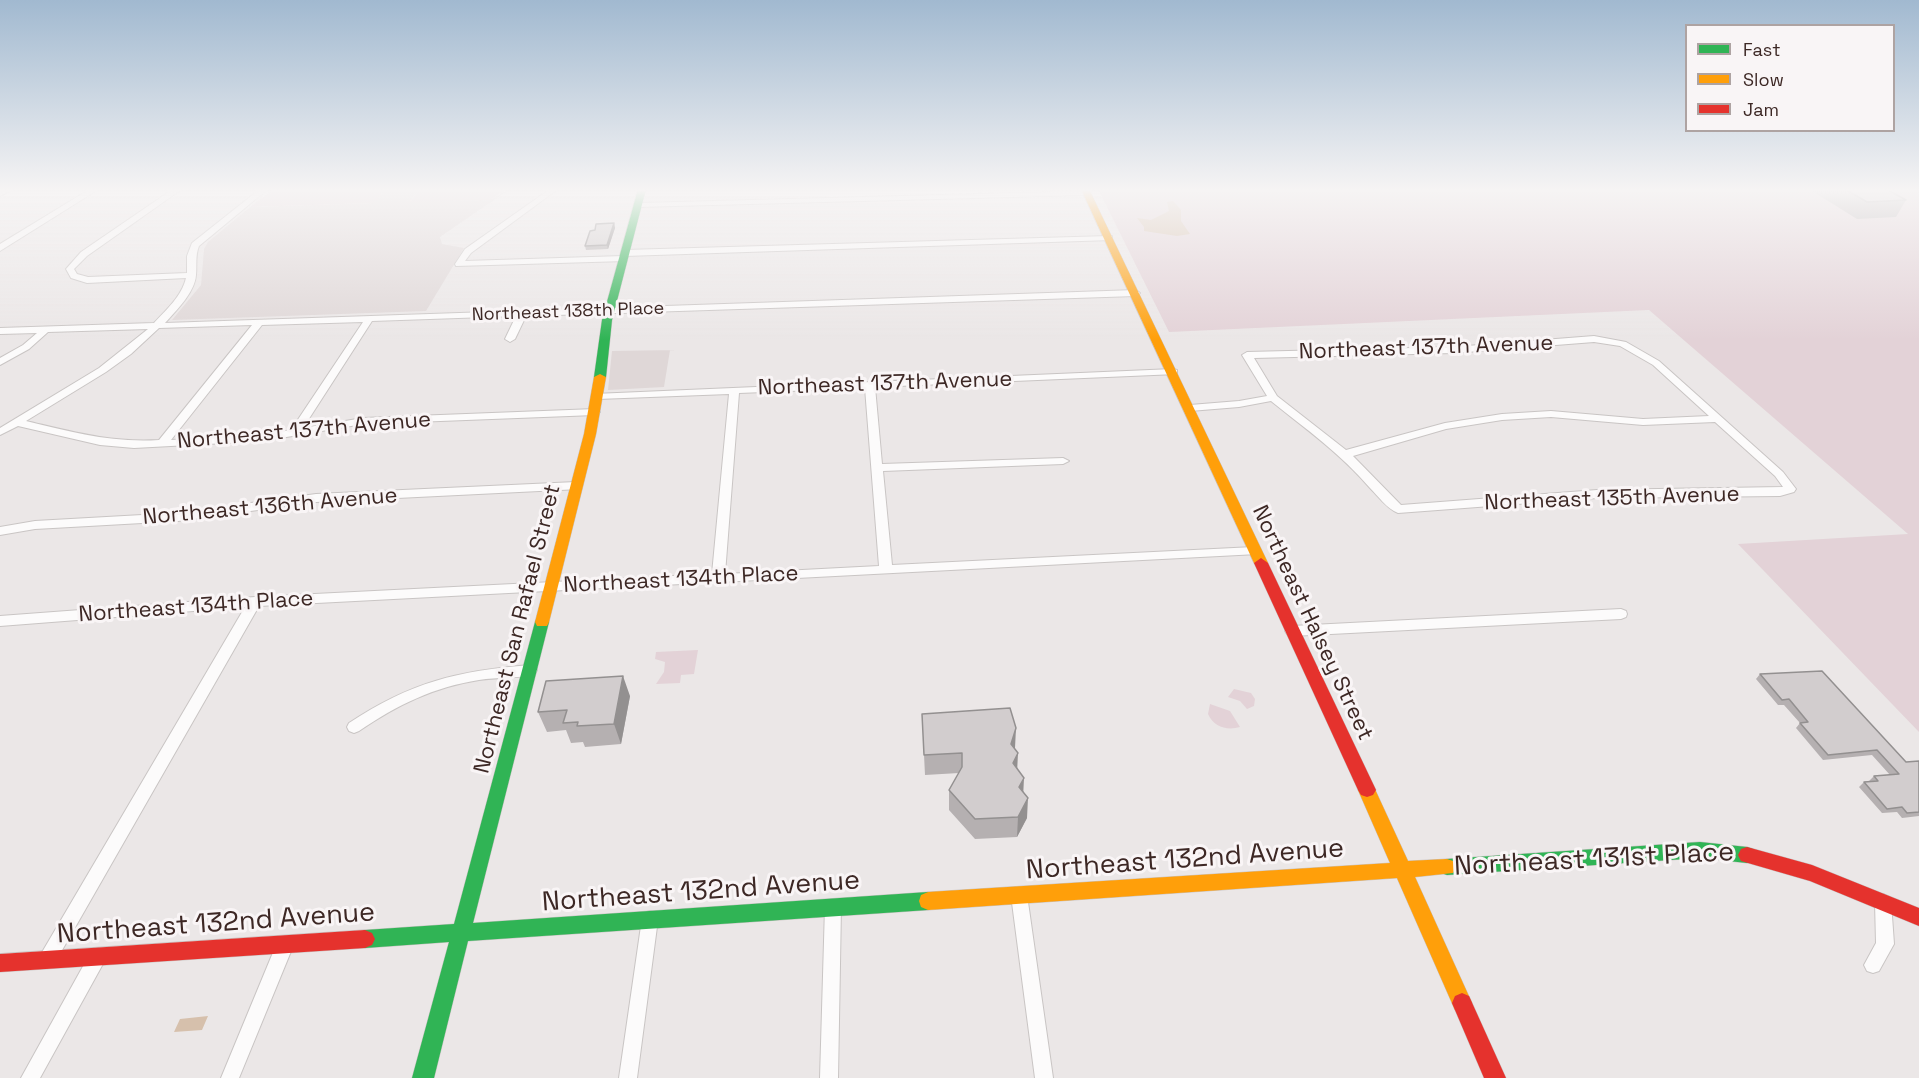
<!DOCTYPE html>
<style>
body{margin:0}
#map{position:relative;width:1919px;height:1078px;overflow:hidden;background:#ebe7e7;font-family:"Space Grotesk",sans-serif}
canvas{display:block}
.legend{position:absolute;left:1685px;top:24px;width:210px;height:108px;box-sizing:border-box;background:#f9f5f6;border:2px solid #aea3a2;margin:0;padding:8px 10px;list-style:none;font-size:18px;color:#3d2825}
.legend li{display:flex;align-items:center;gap:12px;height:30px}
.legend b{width:30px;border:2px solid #aea3a2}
</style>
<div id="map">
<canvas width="1919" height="1078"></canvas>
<ul class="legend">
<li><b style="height:8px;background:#30b455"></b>Fast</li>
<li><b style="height:8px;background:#ff9f0a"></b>Slow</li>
<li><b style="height:8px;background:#e5322d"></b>Jam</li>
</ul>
</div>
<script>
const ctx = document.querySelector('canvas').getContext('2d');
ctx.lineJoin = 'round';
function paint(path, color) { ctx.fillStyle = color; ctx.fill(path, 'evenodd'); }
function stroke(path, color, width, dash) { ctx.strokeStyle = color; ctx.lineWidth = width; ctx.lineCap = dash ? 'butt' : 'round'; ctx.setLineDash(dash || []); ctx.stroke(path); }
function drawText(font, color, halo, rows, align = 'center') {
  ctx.font = font + ' "Space Grotesk",sans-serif'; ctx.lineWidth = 6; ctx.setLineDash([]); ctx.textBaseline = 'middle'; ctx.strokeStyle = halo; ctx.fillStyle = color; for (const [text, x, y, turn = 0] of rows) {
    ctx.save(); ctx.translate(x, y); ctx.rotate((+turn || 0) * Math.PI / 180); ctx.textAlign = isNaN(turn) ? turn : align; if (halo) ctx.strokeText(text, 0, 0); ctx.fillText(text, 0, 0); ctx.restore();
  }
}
paint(new Path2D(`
 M 385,189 L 420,189 L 410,201 L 489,200 L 510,189 L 440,237 L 442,244 L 464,248 L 426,311 L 172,320 L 201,285 L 204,249 L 208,242 L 250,207 L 373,203 Z
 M 675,350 L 670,350 L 664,387 L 608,390 L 612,351 Z`), '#dfd7d7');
paint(new Path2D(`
 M 274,189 L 385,189 L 374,203 L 250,207 Z
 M 420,189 L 506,189 L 490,200 L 410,202 Z
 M 1098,189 L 1919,189 L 1919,732 L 1738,544 L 1908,534 L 1649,310 L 1169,332 Z
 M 698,650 L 694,674 L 681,675 L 680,683 L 656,684 L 664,672 L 665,662 L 655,659 L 656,652 Z
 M 1234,689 L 1251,693 L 1255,699 L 1254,706 L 1247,709 L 1240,701 L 1228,697 Z
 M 1210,704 L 1230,711 L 1240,727 C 1227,731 1214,727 1208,714 Z`), '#e3d2d7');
paint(new Path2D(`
 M 1173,201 L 1181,210 L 1181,221 L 1190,234 L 1177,236 L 1144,231 L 1144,227 L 1137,218 L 1151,220 L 1169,211 L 1167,202 Z
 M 208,1016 L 202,1030 L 174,1032 L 180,1019 Z`), '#d6c0ac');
const street = new Path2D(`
 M 4,189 L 13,189 L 0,196 L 0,191 Z
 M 90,189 L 99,189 L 0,251 L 0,244 Z
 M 173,189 L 182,189 L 87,256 L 74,269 L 77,274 L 88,277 L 187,273 L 187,256 L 192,243 L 260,189 L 268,189 L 199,246 C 195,256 197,265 196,275 C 195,292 176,311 165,323 L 1136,290 L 1140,293 L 1136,296 L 526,316 L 515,339 L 510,342 L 505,339 L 516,316 L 372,321 L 303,428 L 363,418 L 595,409 L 600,412 L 595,415 L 363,424 L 263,441 L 134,448 L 100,445 L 18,426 L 0,435 L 0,428 L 99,368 L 148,329 L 48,332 L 29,349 L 0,365 L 0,358 L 23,345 L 37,333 L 0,334 L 0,328 L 154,323 C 166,310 182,296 186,278 L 87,283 L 71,278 L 66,269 L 81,252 ZM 363,322 L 291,430 L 263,435 L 171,440 L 262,325 ZM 252,325 L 159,440 C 111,443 73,432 26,421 L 106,372 L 131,354 L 159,328 Z
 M 550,189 L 558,189 L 471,253 L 465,261 L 623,256 L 626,257 L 626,261 L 456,266 L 455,264 L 465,249 Z
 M 1090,191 L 1090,195 L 1087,195 L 638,207 L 634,205 L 638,203 Z
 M 1109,236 L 1112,236 L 1112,240 L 625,256 L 621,253 L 625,250 Z
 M 1594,336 L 1626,342 L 1659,361 L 1783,472 L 1796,489 L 1794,492 L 1780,496 L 1597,498 L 1398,513 C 1387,509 1378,496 1370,488 C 1341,454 1306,429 1271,401 L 1239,407 L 1190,411 L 1185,408 L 1190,405 L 1239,401 L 1267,396 L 1242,355 L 1247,352 L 1454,347 ZM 1594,342 L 1620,346 L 1653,365 L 1709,416 L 1643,419 L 1551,411 L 1502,414 L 1445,423 L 1346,450 L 1277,396 L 1254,358 L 1454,353 ZM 1551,417 L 1643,425 L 1715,422 L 1775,476 L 1783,487 L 1597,490 L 1401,505 L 1353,456 L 1446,429 L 1502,420 Z
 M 1173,369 L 1177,370 L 1177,374 L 875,387 L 882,464 L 1063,458 L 1069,461 L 1063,464 L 883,471 L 892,565 L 1254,547 L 1260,551 L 1258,554 L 259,606 L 53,966 L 47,968 L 41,966 L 38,960 L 41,954 L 245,607 L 0,626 L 0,616 L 255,597 L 712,574 L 729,394 L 598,399 L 594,398 L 594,394 ZM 865,388 L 879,566 L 725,574 L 739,393 Z
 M 576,482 L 582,486 L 580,489 L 316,502 L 178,521 L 35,529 L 0,535 L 0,527 L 35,521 L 178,513 L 316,494 Z
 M 1621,609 L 1626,611 L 1627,614 L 1626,617 L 1621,619 L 1292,636 L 1287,634 L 1285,631 L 1287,628 L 1292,626 Z
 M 530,665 L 535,666 L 537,670 L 535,674 C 517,679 497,677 479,680 C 434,687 397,705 359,731 L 354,733 L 349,731 L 347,727 L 349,723 C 411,682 457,671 530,665 Z
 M 1019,887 L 1025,890 L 1027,895 L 1053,1078 L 1035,1078 L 1011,895 L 1013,890 Z
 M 1883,894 L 1889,897 L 1891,902 L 1894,944 L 1879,971 L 1873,973 L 1867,971 L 1864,965 L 1876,943 L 1875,902 L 1877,897 Z
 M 833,899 L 839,902 L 841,907 L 838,1078 L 820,1078 L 825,907 L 827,902 Z
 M 650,911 L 656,913 L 658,919 L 637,1078 L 619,1078 L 642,919 L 644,913 Z
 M 285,936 L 291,938 L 294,944 L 239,1078 L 221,1078 L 279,938 Z
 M 98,948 L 104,950 L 107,956 L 104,962 L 40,1078 L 21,1078 L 92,950 Z`);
const fast = new Path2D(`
 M 638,189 L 646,189 L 612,320 L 606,377 L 600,380 L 594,377 L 602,320 Z
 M 542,617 L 547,618 L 549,622 L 473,923 L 928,892 L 935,895 L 937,901 L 935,907 L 928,910 L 468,941 L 434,1078 L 412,1078 L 449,942 L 365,948 L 358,945 L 355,939 L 358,933 L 365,930 L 454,924 L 535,622 L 537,618 Z
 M 1700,842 L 1747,847 L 1753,849 L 1756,855 L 1753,861 L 1747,863 L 1700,858 L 1447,875 L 1441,873 L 1438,867 L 1441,861 L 1447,859 Z`);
const slow = new Path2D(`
 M 1081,189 L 1089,189 L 1268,563 L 1266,566 L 1261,568 L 1254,563 Z
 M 600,374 L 606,377 L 596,434 L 549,622 L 547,626 L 537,626 L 535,622 L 584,434 L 594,377 Z
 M 1367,783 L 1373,785 L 1408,861 L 1447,859 L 1453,861 L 1456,867 L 1453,873 L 1415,877 L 1472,1003 L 1469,1010 L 1462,1013 L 1455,1010 L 1397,878 L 928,910 L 921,907 L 919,901 L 921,895 L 928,892 L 1390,863 L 1358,790 L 1361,785 Z`);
const jam = new Path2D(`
 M 1261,558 L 1268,563 L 1376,790 L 1373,795 L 1367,797 L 1361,795 L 1358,790 L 1254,563 Z
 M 1747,847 L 1812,865 L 1919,908 L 1919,926 L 1810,881 L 1741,861 L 1738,855 L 1741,849 Z
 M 365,930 L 372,933 L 375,939 L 372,945 L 365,948 L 0,972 L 0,954 Z
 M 1462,993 L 1469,996 L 1506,1078 L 1484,1078 L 1452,1003 L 1455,996 Z`);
stroke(street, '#c9c5c4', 2);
stroke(fast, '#c8c3c2', 1);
stroke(slow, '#c8c3c2', 1);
stroke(jam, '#c8c3c2', 1);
paint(street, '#fcfbfb');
paint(fast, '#30b455');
paint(slow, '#ff9f0a');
paint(jam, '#e5322d');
paint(new Path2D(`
 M 1809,189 L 1886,189 L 1906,200 L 1896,217 L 1857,219 Z
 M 614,223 L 615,228 L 608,249 L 586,250 L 585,246 L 595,230 Z
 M 1760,674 L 1906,762 L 1919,761 L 1919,816 L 1902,818 L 1897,812 L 1882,813 L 1859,787 L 1864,782 L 1869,781 L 1874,776 L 1890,775 L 1872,755 L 1823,760 L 1796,728 L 1800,723 L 1784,705 L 1778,705 L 1756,679 Z
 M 630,696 L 621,744 L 585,747 L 583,742 L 571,743 L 566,730 L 547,732 L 538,712 Z
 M 922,714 L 1015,749 L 1017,768 L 1023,791 L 1027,818 L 1017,837 L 975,839 L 949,810 L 949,790 L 959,773 L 925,775 Z`), '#b5b0b1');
paint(new Path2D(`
 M 614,223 L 615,228 L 608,249 L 607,245 Z
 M 623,676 L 630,696 L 621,744 L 614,724 Z
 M 1016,728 L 1015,748 L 1010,764 L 1011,744 Z
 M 1018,753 L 1017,773 L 1013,763 Z
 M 1024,778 L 1023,798 L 1019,787 Z
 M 1028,798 L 1027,818 L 1017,837 L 1018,817 Z`), '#939090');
const building = new Path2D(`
 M 1845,189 L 1886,189 L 1906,200 L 1867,202 Z
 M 614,223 L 607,245 L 585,246 L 590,231 L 595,230 L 596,224 Z
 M 1822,671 L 1906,762 L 1919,761 L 1919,812 L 1907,813 L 1902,807 L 1887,809 L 1864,782 L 1878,781 L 1874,776 L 1899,774 L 1877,750 L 1828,755 L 1800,723 L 1808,722 L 1789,699 L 1782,700 L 1760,674 Z
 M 623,676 L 614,724 L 577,726 L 578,722 L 563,723 L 567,710 L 538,712 L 546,681 Z
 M 1010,708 L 1016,728 L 1011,744 L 1018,753 L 1013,763 L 1024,778 L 1019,787 L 1028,798 L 1018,817 L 975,819 L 949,790 L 962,767 L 962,753 L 924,755 L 922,714 Z`);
paint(building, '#d2cdce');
stroke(building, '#939090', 1.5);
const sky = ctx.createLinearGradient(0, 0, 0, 340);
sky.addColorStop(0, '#a1b9d0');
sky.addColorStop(0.56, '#f6f4f4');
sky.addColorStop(1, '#f6f4f400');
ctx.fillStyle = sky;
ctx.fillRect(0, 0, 1919, 340);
drawText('18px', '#3d2825', '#f9f5f6', [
 ["Northeast 138th Place",568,312,-2]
]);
drawText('22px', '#3d2825', '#f9f5f6', [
 ["Northeast 137th Avenue",1426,348,-2],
 ["Northeast 137th Avenue",885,384,-2],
 ["Northeast 137th Avenue",304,431,-5],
 ["Northeast 135th Avenue",1612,499,-2],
 ["Northeast 136th Avenue",270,507,-5],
 ["Northeast 134th Place",681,580,-3],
 ["Northeast 134th Place",196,607,-4],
 ["Northeast Halsey Street",1312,623,65],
 ["Northeast San Rafael Street",518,629,-76]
]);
drawText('27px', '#3d2825', '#f9f5f6', [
 ["Northeast 132nd Avenue",1185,860,-4],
 ["Northeast 131st Place",1594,860,-3],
 ["Northeast 132nd Avenue",701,892,-4],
 ["Northeast 132nd Avenue",216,924,-4]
]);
</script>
